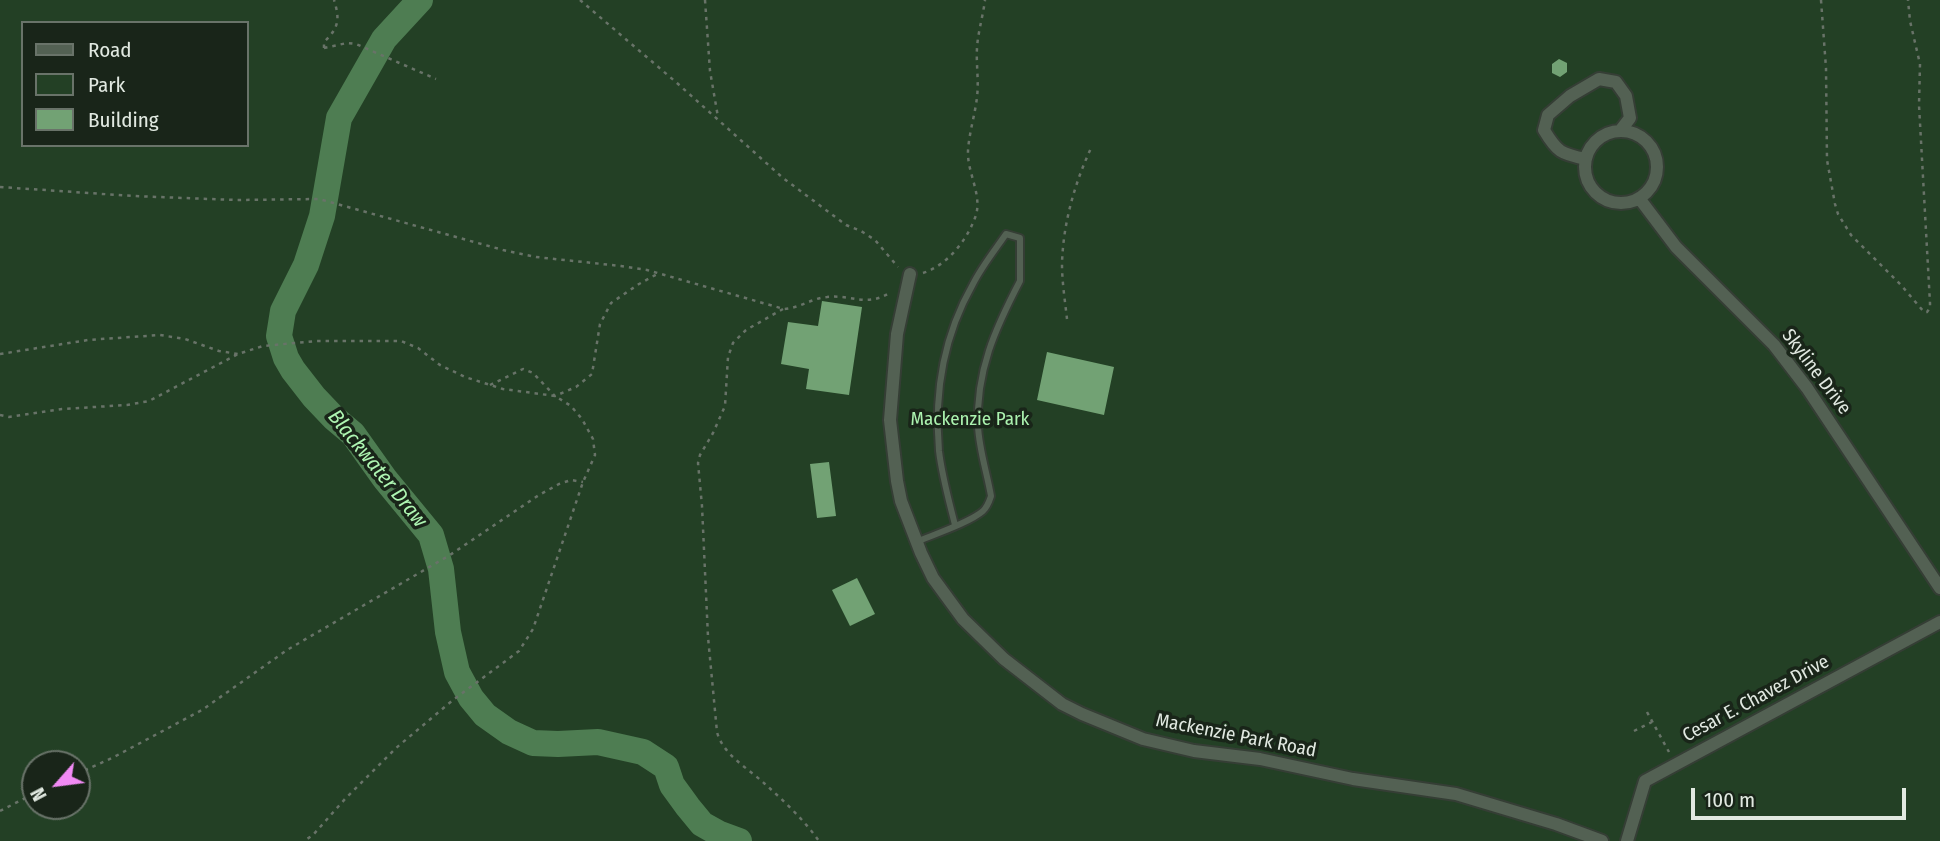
<!DOCTYPE html>
<style>
body{margin:0}
#map{position:relative;width:1940px;height:841px;overflow:hidden;background:#192519;font-family:"Fira Sans Condensed",sans-serif}
canvas{display:block}
.legend{position:absolute;left:21px;top:21px;width:228px;height:126px;box-sizing:border-box;background:#192519;border:2px solid #697369;margin:0;padding:9px 12px;list-style:none;font-size:21px;color:#e1e9e1}
.legend li{display:flex;align-items:center;gap:14px;height:35px}
.legend b{width:35px;border:2px solid #697369}
.north{position:absolute;left:21px;top:750px;width:70px;height:70px;box-sizing:border-box;background:#192519;border:2px solid #697369;border-radius:50%;rotate:242deg;font-size:19px;font-weight:700;line-height:28px;text-align:center;color:#e1e9e1}
.north::after{content:'';display:block;margin:auto;width:24px;height:32px;background:#f18af4;clip-path:polygon(50% 0,100% 100%,50% 72%,0 100%)}
.scale{position:absolute;left:1691px;top:788px;width:215px;height:32px;box-sizing:border-box;border:4px solid #e1e9e1;border-top:0;padding-left:9px;font-size:21px;line-height:24px;white-space:nowrap;color:#e1e9e1;-webkit-text-stroke:5px #192519;paint-order:stroke}
</style>
<div id="map">
<canvas width="1940" height="841"></canvas>
<ul class="legend">
<li><b style="height:9px;background:#536153"></b>Road</li>
<li><b style="height:19px;background:#234025"></b>Park</li>
<li><b style="height:19px;background:#72a274"></b>Building</li>
</ul>
<div class="north">N</div>
<div class="scale">100 m</div>
</div>
<script>
const ctx = document.querySelector('canvas').getContext('2d');
ctx.lineJoin = 'round';
function paint(path, color) { ctx.fillStyle = color; ctx.fill(path, 'evenodd'); }
function stroke(path, color, width, dash) { ctx.strokeStyle = color; ctx.lineWidth = width; ctx.lineCap = dash ? 'butt' : 'round'; ctx.setLineDash(dash || []); ctx.stroke(path); }
function drawText(font, color, halo, rows, align = 'center') {
  ctx.font = font + ' "Fira Sans Condensed",sans-serif'; ctx.lineWidth = 7; ctx.setLineDash([]); ctx.textBaseline = 'middle'; ctx.strokeStyle = halo; ctx.fillStyle = color; for (const [text, x, y, turn = 0] of rows) {
    ctx.save(); ctx.translate(x, y); ctx.rotate((+turn || 0) * Math.PI / 180); ctx.textAlign = isNaN(turn) ? turn : align; if (halo) ctx.strokeText(text, 0, 0); ctx.fillText(text, 0, 0); ctx.restore();
  }
}
paint(new Path2D(`
 M 0,0 L 1940,0 L 1940,841 L 0,841 ZM 23,23 L 247,23 L 247,145 L 23,145 ZM 35,764 L 77,764 L 77,806 L 35,806 Z`), '#234025');
stroke(new Path2D(`
 M 420,0 L 384,39 L 339,118 L 322,216 L 306,265 L 283,311 L 279,336 L 286,358 L 293,370 L 314,397 L 334,418 L 353,434 L 385,479 L 431,535 L 441,569 L 448,632 L 457,672 L 471,698 L 485,715 L 509,732 L 533,743 L 558,744 L 598,742 L 643,752 L 666,767 L 672,785 L 688,807 L 702,824 L 720,834 L 739,841`), '#4e7d52', 26);
paint(new Path2D(`
 M 1559,59 L 1567,63 L 1567,72 L 1560,77 L 1552,73 L 1552,64 Z
 M 822,301 L 862,307 L 849,395 L 806,389 L 809,369 L 781,364 L 788,322 L 818,326 Z
 M 1047,352 L 1114,367 L 1104,415 L 1037,400 Z
 M 829,462 L 836,516 L 817,518 L 810,464 Z
 M 857,578 L 875,614 L 850,626 L 832,590 Z`), '#72a274');
const lane = new Path2D(`
 M 916,542 C 935,534 969,523 983,511 C 988,506 989,502 991,496 C 987,473 979,449 978,426 C 976,371 995,329 1020,281 L 1020,238 L 1006,234 C 995,250 982,266 973,284 C 944,335 934,393 939,451 C 942,476 949,501 955,525`);
const street = new Path2D(`
 M1585 167a36 36 0 1 1 72 0a36 36 0 1 1-72 0Z
 M 1586,159 C 1561,154 1557,152 1544,130 L 1548,115 L 1570,96 L 1599,79 L 1616,82 L 1626,96 L 1630,118 L 1620,131
 M 1639,198 L 1676,247 L 1774,345 L 1807,388 L 1940,588
 M 910,274 L 897,334 L 890,420 L 897,481 L 901,501 L 921,553 L 933,578 L 963,619 L 1004,659 L 1062,704 L 1082,714 L 1143,739 L 1194,751 L 1260,759 L 1353,779 L 1456,794 L 1556,824 L 1602,841
 M 1627,841 L 1645,781 L 1940,622`);
stroke(lane, '#353e35', 10);
stroke(street, '#353e35', 16);
stroke(new Path2D(`
 M 580,0 L 677,83 L 783,178 L 846,225 L 861,231 L 875,240 L 898,267
 M 705,0 L 710,71 L 718,117
 M 1821,0 L 1826,68 L 1827,160 L 1835,204 L 1838,214 L 1851,235 L 1901,285 L 1924,312 L 1927,312 L 1930,308 L 1930,303 L 1919,105 L 1920,64 L 1910,21 L 1908,0
 M 324,48 L 347,43 L 356,44 L 436,79
 M 324,48 L 324,42 C 339,28 340,19 334,0
 M 0,187 L 133,196 L 236,200 L 319,199 L 503,250 L 536,257 L 621,266 L 647,270 L 784,309 C 800,308 812,298 827,297 C 852,294 866,308 891,292
 M 923,273 C 948,265 968,239 976,215 C 982,194 967,172 968,151 C 969,133 975,115 977,97 C 979,81 976,64 977,48 C 978,32 983,16 985,0
 M 783,309 L 746,330 L 733,343 L 728,357 L 725,406 L 713,433 L 700,455 L 698,463 L 702,506 L 708,637 L 717,732 C 723,755 748,768 765,784 C 784,801 804,820 819,841
 M 1067,319 C 1065,301 1062,282 1062,264 C 1063,223 1075,182 1092,146
 M 0,354 L 88,340 L 160,335 L 185,339 L 219,351 L 238,354
 M 490,385 L 523,369 L 533,373 L 555,396 L 576,387 L 592,374 L 600,324 L 611,303 L 639,284 L 659,273
 M 0,415 L 9,417 L 62,409 L 127,405 L 149,401 L 238,354 L 263,346 L 317,341 L 401,341 L 418,348 L 440,365 L 465,377 L 503,389 L 555,396 L 571,406 L 582,419 L 593,439 L 595,455 L 583,482 L 533,629 L 519,651 L 453,700 L 396,748 L 345,799 L 313,835 L 304,841
 M 1647,712 L 1669,752
 M 1634,731 L 1652,722
 M 77,774 L 114,757 L 202,710 L 287,650 L 450,555 L 539,495 L 559,484 L 571,480 L 583,482
 M 0,811 L 35,793`), '#687368', 2.5, [3.5, 5]);
stroke(lane, '#536153', 6);
stroke(street, '#536153', 12);
drawText('19px', '#e1e9e1', '#192519', [
 ["Skyline Drive",1816,372,53],
 ["Cesar E. Chavez Drive",1756,699,-28],
 ["Mackenzie Park Road",1236,736,11]
]);
drawText('19px', '#abf2af', '#192519', [
 ["Mackenzie Park",970,420]
]);
drawText('italic 21px', '#aef5b2', '#192519', [
 ["Blackwater Draw",377,469,51]
]);
</script>
